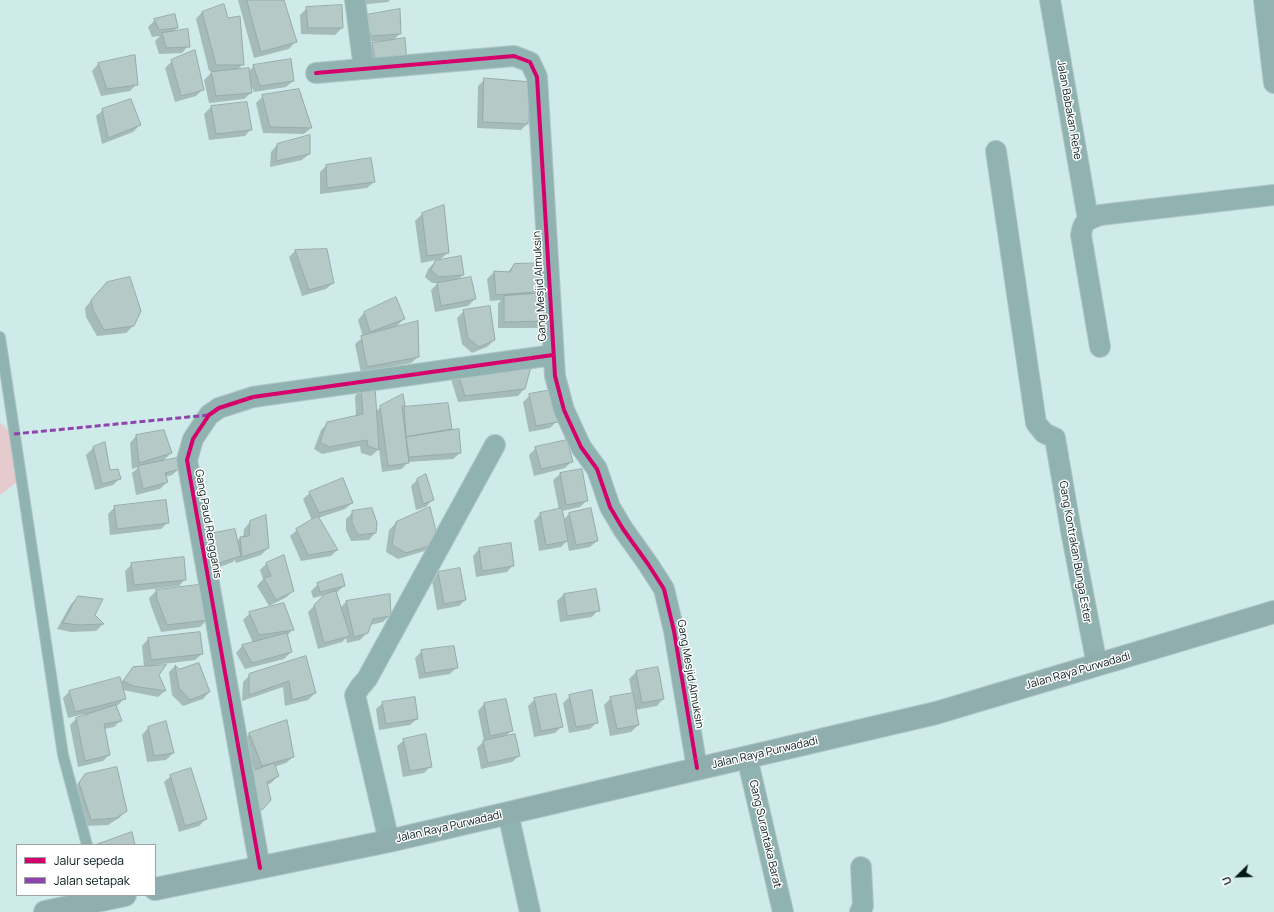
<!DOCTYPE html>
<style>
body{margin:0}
#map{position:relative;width:1274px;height:912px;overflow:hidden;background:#ceeae9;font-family:Manrope,sans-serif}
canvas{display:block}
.legend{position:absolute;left:16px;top:844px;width:140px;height:52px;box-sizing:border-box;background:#fff;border:1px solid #9ba3a3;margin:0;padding:5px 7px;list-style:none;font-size:12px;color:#041818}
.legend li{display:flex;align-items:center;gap:8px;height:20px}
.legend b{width:20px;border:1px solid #9ba3a3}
.north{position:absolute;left:1218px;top:856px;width:40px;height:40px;-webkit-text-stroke:3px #fff;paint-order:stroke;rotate:247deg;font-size:11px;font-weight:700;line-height:16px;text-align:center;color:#041818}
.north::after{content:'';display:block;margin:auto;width:14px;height:18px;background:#041818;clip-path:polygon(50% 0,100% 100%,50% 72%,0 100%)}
</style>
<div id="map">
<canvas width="1274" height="912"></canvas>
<ul class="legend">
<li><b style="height:5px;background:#d6006c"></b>Jalur sepeda</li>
<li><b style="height:5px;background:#8e44ad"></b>Jalan setapak</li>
</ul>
<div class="north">U</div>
</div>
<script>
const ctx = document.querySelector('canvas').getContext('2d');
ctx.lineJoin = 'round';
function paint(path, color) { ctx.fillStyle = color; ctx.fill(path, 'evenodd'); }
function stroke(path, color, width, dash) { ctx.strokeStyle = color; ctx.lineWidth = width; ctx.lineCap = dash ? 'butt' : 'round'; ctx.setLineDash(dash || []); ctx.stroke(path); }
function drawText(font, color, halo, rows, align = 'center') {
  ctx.font = font + ' Manrope,sans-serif'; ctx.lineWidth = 3; ctx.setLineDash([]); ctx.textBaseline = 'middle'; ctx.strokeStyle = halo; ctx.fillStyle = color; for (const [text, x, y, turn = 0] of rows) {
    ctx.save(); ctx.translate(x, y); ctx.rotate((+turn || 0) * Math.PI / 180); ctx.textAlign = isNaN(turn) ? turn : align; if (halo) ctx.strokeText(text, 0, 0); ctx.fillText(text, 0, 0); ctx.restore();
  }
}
paint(new Path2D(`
 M 0,423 L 15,436 L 21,479 L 0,495 Z`), '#e5cbce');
paint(new Path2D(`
 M 238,0 L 283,0 L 295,42 L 289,49 L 254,58 Z
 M 357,0 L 390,0 L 388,2 L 358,5 Z
 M 341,6 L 342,28 L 335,35 L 301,34 L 300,15 L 307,8 Z
 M 202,12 L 243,64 L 237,70 L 248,72 L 254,66 L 293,81 L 286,87 L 254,92 L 250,82 L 251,93 L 244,99 L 209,103 L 204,80 L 213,71 L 209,71 L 196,19 Z
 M 155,20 L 177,28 L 173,32 L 188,46 L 182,53 L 159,54 L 155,41 L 160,36 L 152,37 L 148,27 Z
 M 360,22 L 400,33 L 393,41 L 370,71 L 365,51 L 372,44 L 382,43 L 382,41 L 364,42 Z
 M 172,61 L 203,89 L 196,96 L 175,102 L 165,68 Z
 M 98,64 L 137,84 L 130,91 L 101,96 L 92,71 Z
 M 485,79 L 527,124 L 521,130 L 477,128 L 478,86 Z
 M 263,96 L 311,128 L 304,134 L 263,133 L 256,103 Z
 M 211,107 L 251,129 L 245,136 L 209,140 L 204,114 Z
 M 103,110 L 140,125 L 133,132 L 102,144 L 96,116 Z
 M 277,145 L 309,154 L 302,160 L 270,167 L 271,152 Z
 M 326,166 L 374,182 L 367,188 L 320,194 L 320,172 Z
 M 422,214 L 448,252 L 441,259 L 421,263 L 415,221 Z
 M 326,250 L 333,283 L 326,289 L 302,296 L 289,257 L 295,251 Z
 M 435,262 L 463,275 L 457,280 L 475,299 L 468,306 L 435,312 L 431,290 L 438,283 L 432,283 L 425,277 L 428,269 Z
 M 546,264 L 545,321 L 539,328 L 498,328 L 498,304 L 501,300 L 490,301 L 487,279 L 494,272 L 507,273 L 514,265 Z
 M 100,290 L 133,326 L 126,333 L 97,336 L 86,317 L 85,308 Z
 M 464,311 L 494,340 L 487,347 L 472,353 L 462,344 L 457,318 Z
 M 364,313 L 404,319 L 395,328 L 418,357 L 411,363 L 361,373 L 355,344 L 363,337 L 358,320 Z
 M 457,372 L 524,389 L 518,396 L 458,402 L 451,379 Z
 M 361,389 L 375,412 L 381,407 L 404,406 L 402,408 L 448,404 L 451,431 L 460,453 L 453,459 L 408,462 L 402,469 L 382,472 L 379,449 L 371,456 L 361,453 L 360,446 L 322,454 L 314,449 L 321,430 L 328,423 L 356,417 L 355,396 Z
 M 530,395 L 557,421 L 550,428 L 529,432 L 523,402 Z
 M 136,436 L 171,453 L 162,462 L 179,469 L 172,475 L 165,477 L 167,482 L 160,489 L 136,495 L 132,473 L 139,467 L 132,469 L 130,443 Z
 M 104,443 L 109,471 L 120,478 L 113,485 L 95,490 L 86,455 L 93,448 Z
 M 536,448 L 572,461 L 565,468 L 534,476 L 529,455 Z
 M 581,470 L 587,500 L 580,507 L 562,511 L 563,520 L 569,514 L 597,541 L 590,547 L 569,551 L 567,541 L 561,547 L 539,551 L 534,521 L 540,514 L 559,510 L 553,480 L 560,474 Z
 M 418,479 L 432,500 L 426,507 L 416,510 L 411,486 Z
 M 310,493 L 352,503 L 345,509 L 318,518 L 337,550 L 331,556 L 301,561 L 290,536 L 297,530 L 312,521 L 303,499 Z
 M 115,507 L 168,522 L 161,529 L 110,535 L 108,514 Z
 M 429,508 L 431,549 L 398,559 L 386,552 L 389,530 L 396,523 Z
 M 353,512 L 375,533 L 369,540 L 351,541 L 346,530 L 346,519 Z
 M 250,522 L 268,548 L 261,555 L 236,563 L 235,560 L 233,562 L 212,570 L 198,542 L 237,542 L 240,538 L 243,538 L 244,529 Z
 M 479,549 L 513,565 L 507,572 L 476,577 L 473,556 Z
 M 132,564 L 185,579 L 179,586 L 127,592 L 125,571 Z
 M 266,564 L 293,590 L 287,597 L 269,606 L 257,586 L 263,579 L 260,570 Z
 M 438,573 L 465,600 L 459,606 L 437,610 L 432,580 Z
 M 318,584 L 344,586 L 336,593 L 340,608 L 346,602 L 390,615 L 383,622 L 370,625 L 367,633 L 360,640 L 347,643 L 346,638 L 342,642 L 318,649 L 308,612 L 325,595 L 313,598 L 311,591 Z
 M 595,590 L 598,610 L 592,617 L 560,622 L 557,601 L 564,594 Z
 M 156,591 L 207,620 L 200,627 L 161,632 L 151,606 L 149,598 Z
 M 78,597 L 103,624 L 96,631 L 71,632 L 57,629 L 71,604 Z
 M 250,613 L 293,629 L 287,636 L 291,652 L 284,659 L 245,669 L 236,653 L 242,646 L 253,643 L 243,620 Z
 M 148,639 L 202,654 L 195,660 L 155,665 L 158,675 L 165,691 L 158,697 L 123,690 L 125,698 L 118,705 L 116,706 L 121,720 L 114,727 L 104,729 L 109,755 L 103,761 L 78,767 L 70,725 L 76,719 L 85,716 L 84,714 L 68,718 L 63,698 L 70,691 L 121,683 L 133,668 L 144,667 L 142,646 Z
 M 422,651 L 456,668 L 450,674 L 419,679 L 415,658 Z
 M 305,657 L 315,693 L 308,700 L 285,706 L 283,687 L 242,701 L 243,682 L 250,675 Z
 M 175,666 L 179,670 L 209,692 L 203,699 L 183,706 L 172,695 L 169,672 Z
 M 657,668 L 663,699 L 657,706 L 635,710 L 638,725 L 631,732 L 610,736 L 604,705 L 611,698 L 632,694 L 629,679 L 636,672 Z
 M 570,696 L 597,722 L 590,729 L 569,733 L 563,703 Z
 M 535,699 L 562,726 L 555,733 L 534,737 L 528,706 Z
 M 383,703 L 417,719 L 410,725 L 379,730 L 376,709 Z
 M 484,704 L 511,731 L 505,737 L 519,756 L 512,762 L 481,769 L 477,748 L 484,741 L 478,711 Z
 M 148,728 L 173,753 L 166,760 L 147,762 L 142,735 Z
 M 250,733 L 293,757 L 286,763 L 274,767 L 278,776 L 271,783 L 267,785 L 270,799 L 254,816 L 255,772 L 243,740 Z
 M 404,740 L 431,766 L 424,773 L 403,777 L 397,746 Z
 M 86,775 L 126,811 L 119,818 L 108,825 L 84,826 L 73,791 L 79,782 Z
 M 171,776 L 206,819 L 199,826 L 179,832 L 164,782 Z`), '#0003');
const building = new Path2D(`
 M 247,0 L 284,0 L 297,42 L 261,52 Z
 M 224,4 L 228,18 L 240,16 L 244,65 L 216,65 L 202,12 Z
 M 342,5 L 343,28 L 308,28 L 306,7 Z
 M 400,9 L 401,34 L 371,36 L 366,15 Z
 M 175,14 L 178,28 L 159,30 L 154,19 Z
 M 188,29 L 190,47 L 166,48 L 162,33 Z
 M 405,38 L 407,62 L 376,65 L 372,43 Z
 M 195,50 L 204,90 L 181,96 L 171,60 Z
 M 135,55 L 138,85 L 107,89 L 98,63 Z
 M 291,59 L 294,81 L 260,86 L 253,65 Z
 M 249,68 L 252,93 L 216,96 L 211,72 Z
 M 484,78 L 531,82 L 528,124 L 483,122 Z
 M 299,89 L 312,128 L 270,127 L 262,95 Z
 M 131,99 L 141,125 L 108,138 L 102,109 Z
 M 247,102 L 252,130 L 216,134 L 211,106 Z
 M 310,135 L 310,154 L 276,161 L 277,144 Z
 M 371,158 L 375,182 L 327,188 L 326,165 Z
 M 444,205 L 449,253 L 427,256 L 422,213 Z
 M 327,249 L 334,283 L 309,290 L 295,250 Z
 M 461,256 L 464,275 L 439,277 L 431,270 L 435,261 Z
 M 547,263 L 546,291 L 496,295 L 494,271 L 510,272 L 514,264 Z
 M 130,277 L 141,311 L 134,326 L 104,330 L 93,310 L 91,300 L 107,282 Z
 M 471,277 L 476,299 L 441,306 L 437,283 Z
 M 546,293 L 546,321 L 504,322 L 504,296 Z
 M 396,297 L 405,319 L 370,332 L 364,312 Z
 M 490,306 L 495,340 L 479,347 L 468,338 L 463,310 Z
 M 418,321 L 419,357 L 367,367 L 361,336 Z
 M 532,363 L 525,389 L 465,396 L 457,371 Z
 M 375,386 L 379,450 L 368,446 L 367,440 L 329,447 L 320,442 L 327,422 L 363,414 L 361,388 Z
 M 552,390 L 558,422 L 536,426 L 529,394 Z
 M 403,394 L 405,406 L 402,406 L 409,463 L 388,466 L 380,406 Z
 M 448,403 L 452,429 L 406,437 L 404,407 Z
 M 459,429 L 461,453 L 409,457 L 406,437 Z
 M 164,430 L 172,453 L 139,463 L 136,435 Z
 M 567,440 L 573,462 L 541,469 L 535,447 Z
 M 105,442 L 110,470 L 118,469 L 121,479 L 102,484 L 93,447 Z
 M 177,458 L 180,469 L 165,473 L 168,482 L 143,489 L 138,466 Z
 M 582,469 L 588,501 L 566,505 L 560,473 Z
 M 426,474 L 434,500 L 423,504 L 417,479 Z
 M 343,478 L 353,503 L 319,513 L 309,492 Z
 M 166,500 L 169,523 L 117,529 L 114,506 Z
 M 430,507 L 439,543 L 406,553 L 392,545 L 396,522 Z
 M 372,508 L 377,523 L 376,533 L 358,535 L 352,523 L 352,511 Z
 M 562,508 L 568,541 L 546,545 L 540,513 Z
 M 591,508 L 598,541 L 576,545 L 569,513 Z
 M 266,515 L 269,548 L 242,557 L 240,537 L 249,536 L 250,521 Z
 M 318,516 L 338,550 L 308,555 L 296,529 Z
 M 235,529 L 241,556 L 219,563 L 204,535 Z
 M 511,543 L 514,566 L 482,571 L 479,548 Z
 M 284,555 L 294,591 L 276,600 L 264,578 L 271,576 L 266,563 Z
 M 184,557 L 186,580 L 134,585 L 131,563 Z
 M 460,568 L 466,600 L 444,604 L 438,572 Z
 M 342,574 L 345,586 L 320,592 L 317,583 Z
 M 206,584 L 208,620 L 167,625 L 157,599 L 156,590 Z
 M 596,589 L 600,611 L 567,616 L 564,594 Z
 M 336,591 L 350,636 L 324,643 L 314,605 L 325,594 Z
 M 390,594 L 391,616 L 373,619 L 368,633 L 354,637 L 346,601 Z
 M 78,596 L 103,599 L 95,615 L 104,624 L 79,625 L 63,623 Z
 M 284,603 L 294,630 L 259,635 L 249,612 Z
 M 200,632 L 203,654 L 151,660 L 148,638 Z
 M 287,633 L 292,652 L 252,663 L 242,645 Z
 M 454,646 L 458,668 L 425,673 L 421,650 Z
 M 306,656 L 316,693 L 292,700 L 289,681 L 249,695 L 249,674 Z
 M 199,663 L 210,692 L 190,700 L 179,688 L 175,665 L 179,669 Z
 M 166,665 L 159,675 L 166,691 L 133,686 L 123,681 L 133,667 Z
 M 658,667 L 664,699 L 642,703 L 636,671 Z
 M 120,677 L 126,699 L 75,712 L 69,691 Z
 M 592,690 L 598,723 L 576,727 L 569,695 Z
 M 633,693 L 639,725 L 617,729 L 610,697 Z
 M 556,694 L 563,727 L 541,731 L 534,698 Z
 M 415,697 L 418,719 L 386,724 L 382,702 Z
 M 506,699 L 513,731 L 490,736 L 484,703 Z
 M 116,705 L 122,721 L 104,724 L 110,755 L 85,761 L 76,718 Z
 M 287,720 L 294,757 L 262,766 L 249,733 Z
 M 166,721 L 174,753 L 154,756 L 148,727 Z
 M 426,734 L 432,767 L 410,771 L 403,739 Z
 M 515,734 L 520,756 L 488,763 L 483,741 Z
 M 274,763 L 279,776 L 267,782 L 271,800 L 262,810 L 256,806 L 248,773 Z
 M 117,767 L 127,811 L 116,818 L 91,820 L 79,783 L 85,774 Z
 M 191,768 L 207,819 L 185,826 L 170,775 Z
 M 132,832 L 135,845 L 95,845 Z`);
paint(building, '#b5cac7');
stroke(building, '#96aba9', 1);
const service = new Path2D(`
 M 0,337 L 63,755 L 87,845`);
const minor = new Path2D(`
 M 355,0 L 364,69
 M 1050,0 L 1088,219
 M 1264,0 L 1274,83
 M 316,73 L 514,56 L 530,62 L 537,77 L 555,376 L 564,410 L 581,447 L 597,469 L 610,507 L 623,529 L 648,564 L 664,589 L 674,631 L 697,768
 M 996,151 L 1036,423 L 1044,433 L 1055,438 L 1071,531 L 1097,665
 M 1100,347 L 1081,235 C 1083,221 1087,220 1100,215 L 1274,195
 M 747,757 L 783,912
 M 508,813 L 530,912
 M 389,841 L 355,695 L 360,687 L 367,679 L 495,445
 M 260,868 L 187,460 L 193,439 L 209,415 L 219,408 L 253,397 L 553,355
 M 860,912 L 863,906 L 861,867`);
const primary = new Path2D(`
 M 155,889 L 389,841 L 936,713 L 1274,612
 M 45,912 L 125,895`);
stroke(service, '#b0c6c5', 12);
stroke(minor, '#b0c6c5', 22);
stroke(primary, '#b0c6c5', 24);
stroke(service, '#90b3b2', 10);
stroke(minor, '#90b3b2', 20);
stroke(primary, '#8faead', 22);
stroke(new Path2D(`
 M 14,434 L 209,415`), '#8e44ad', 3, [6, 3]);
stroke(new Path2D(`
 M 316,73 L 514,56 L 530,62 L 537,77 L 555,376 L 564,410 L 581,447 L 597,469 L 610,507 L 623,529 L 648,564 L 664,589 L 674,631 L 697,768
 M 260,868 L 187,460 L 193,439 L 209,415 L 219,408 L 253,397 L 553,355`), '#d6006c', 4);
drawText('11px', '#041818', '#fff', [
 ["Jalan Babakan Rehe",1069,110,80],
 ["Gang Mesjid Almuksin",540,286,-93],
 ["Gang Paud Rengganis",208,524,80],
 ["Gang Kontrakan Bunga Ester",1075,552,80],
 ["Jalan Raya Purwadadi",1078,671,-16],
 ["Gang Mesjid Almuksin",690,674,80],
 ["Jalan Raya Purwadadi",765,753,-13],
 ["Jalan Raya Purwadadi",449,827,-13],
 ["Gang Surantaka Barat",765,834,77]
]);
</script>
